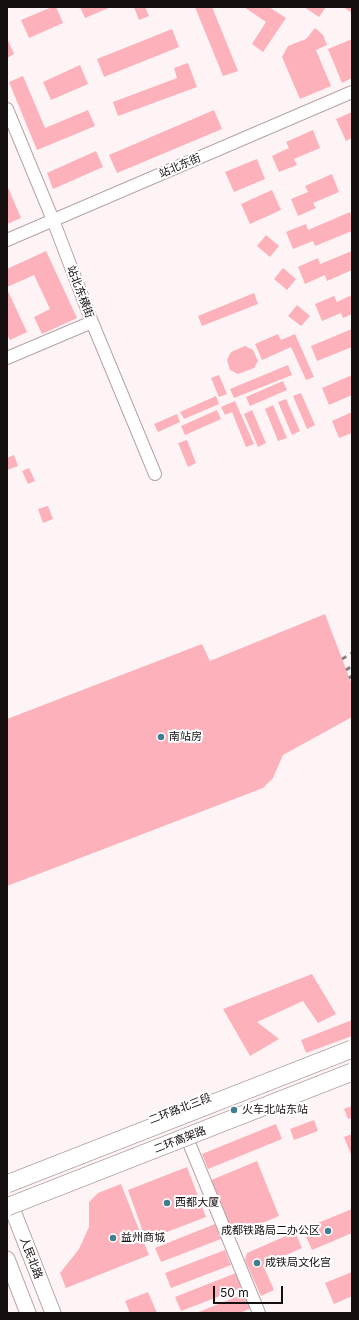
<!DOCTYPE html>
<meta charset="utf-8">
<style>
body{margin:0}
#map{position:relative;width:359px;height:1320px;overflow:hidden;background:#fff4f5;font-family:Inter,sans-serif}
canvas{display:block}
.frame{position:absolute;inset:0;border:8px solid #150f10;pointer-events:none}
.scale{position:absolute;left:213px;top:1286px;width:70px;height:18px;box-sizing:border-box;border:2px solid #150f10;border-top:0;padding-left:5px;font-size:12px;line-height:14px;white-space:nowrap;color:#150f10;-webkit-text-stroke:3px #fff;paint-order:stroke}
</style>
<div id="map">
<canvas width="359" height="1320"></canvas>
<div class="frame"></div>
<div class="scale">50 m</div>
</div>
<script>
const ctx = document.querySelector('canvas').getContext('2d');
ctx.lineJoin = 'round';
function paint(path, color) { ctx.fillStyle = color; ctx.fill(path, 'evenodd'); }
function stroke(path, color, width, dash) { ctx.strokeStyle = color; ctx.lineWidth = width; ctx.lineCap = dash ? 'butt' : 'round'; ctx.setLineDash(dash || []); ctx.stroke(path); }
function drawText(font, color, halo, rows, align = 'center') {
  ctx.font = font + ' Inter,"Noto Sans SC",sans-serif'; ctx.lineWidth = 4; ctx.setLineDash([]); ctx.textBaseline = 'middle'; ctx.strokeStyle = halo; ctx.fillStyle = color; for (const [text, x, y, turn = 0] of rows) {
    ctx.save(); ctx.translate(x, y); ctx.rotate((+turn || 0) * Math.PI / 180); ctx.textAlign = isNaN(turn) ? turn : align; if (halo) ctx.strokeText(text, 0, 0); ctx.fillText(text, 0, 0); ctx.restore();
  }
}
paint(new Path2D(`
 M 52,7 L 56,7 L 63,23 L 29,38 L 21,20 Z
 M 80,7 L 111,7 L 85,18 Z
 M 134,7 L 145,7 L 149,16 L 139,20 Z
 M 195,7 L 212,7 L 238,71 L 223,76 Z
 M 244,7 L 269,7 L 286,18 L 263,52 L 252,44 L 266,22 Z
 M 304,7 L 326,7 L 319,17 Z
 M 343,7 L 352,7 L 352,13 Z
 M 315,28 L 323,35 L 327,45 L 316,50 L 331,86 L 300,99 L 282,57 L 288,46 L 306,39 Z
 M 172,29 L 179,47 L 104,77 L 97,59 Z
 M 7,38 L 14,54 L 7,58 Z
 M 352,39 L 352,78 L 342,83 L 328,49 Z
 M 188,63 L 197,87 L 118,116 L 113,102 L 177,78 L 174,68 Z
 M 80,65 L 88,84 L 51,100 L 43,82 Z
 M 23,76 L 45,128 L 88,110 L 95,126 L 37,150 L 9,82 Z
 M 214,110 L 222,129 L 117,173 L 109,155 Z
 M 352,112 L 352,138 L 346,141 L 336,119 Z
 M 313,130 L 320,148 L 294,159 L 297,165 L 279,172 L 272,156 L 289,148 L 286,142 Z
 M 96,151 L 103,167 L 53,189 L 47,173 Z
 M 257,159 L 265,179 L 234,192 L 225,172 Z
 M 332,174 L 339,192 L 313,203 L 316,208 L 298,216 L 291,199 L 308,192 L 305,186 Z
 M 7,185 L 21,218 L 7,224 Z
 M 272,190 L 281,210 L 250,224 L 241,204 Z
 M 350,212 L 352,217 L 352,231 L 315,246 L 313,241 L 293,249 L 286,232 L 306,224 L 308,230 Z
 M 266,235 L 279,246 L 270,257 L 257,246 Z
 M 46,251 L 77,318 L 42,334 L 34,317 L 50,309 L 34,275 L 7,287 L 7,269 Z
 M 352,251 L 352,270 L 327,281 L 325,275 L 305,284 L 298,267 L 318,258 L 320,264 Z
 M 283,268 L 296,279 L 287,290 L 274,279 Z
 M 7,289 L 27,332 L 10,340 L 7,334 Z
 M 254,293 L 258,304 L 202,326 L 198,316 Z
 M 352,295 L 352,314 L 343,318 L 341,313 L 322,321 L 315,304 L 334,296 L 337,302 Z
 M 297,305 L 310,316 L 301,326 L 288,316 Z
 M 352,329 L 352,347 L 317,361 L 311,346 Z
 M 278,334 L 281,340 L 295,334 L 314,377 L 306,380 L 291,347 L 262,360 L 255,344 Z
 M 245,346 L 253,350 L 258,361 L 254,368 L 238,374 L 230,370 L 227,360 L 231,352 Z
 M 288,365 L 292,375 L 234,398 L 230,389 Z
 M 219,375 L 227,394 L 219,397 L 211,378 Z
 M 352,375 L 352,395 L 329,405 L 322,388 Z
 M 283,381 L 287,390 L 250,406 L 246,397 Z
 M 301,393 L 315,425 L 307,429 L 293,396 Z
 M 216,396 L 219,404 L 184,419 L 180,412 Z
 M 286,399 L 300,431 L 292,435 L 278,402 Z
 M 235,401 L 254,444 L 246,447 L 232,412 L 225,415 L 221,407 Z
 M 273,405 L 287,438 L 278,441 L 265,409 Z
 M 217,410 L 221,419 L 185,435 L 181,426 Z
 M 252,410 L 266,443 L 258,447 L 244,414 Z
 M 352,412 L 352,433 L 339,438 L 332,421 Z
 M 177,414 L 180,422 L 158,432 L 154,424 Z
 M 187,440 L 196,463 L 188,467 L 178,443 Z
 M 14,455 L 18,466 L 7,470 L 7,458 Z
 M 29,468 L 35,481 L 28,484 L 22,471 Z
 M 48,506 L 53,519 L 43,523 L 38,509 Z
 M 325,614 L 352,685 L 352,717 L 283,755 L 273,778 L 263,788 L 7,886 L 7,719 L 202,644 L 210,661 Z
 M 312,974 L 336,1014 L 318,1023 L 303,1001 L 257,1022 L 279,1039 L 250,1056 L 223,1009 Z
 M 352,1020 L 352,1036 L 306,1053 L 301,1040 Z
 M 352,1106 L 352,1118 L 348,1119 L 344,1109 Z
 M 314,1120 L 318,1131 L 294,1140 L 290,1129 Z
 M 276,1124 L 282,1139 L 208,1169 L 202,1154 Z
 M 352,1134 L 352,1157 L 344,1137 Z
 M 257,1161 L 279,1216 L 231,1236 L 209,1181 Z
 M 187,1167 L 206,1217 L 146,1240 L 128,1190 Z
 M 121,1184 L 149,1255 L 66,1288 L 60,1273 L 79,1249 L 89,1227 L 89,1202 L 98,1193 Z
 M 352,1209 L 352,1233 L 312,1250 L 303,1229 Z
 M 215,1224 L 221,1239 L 161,1262 L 155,1248 Z
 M 295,1232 L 302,1248 L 263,1265 L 274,1290 L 261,1296 L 245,1260 L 247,1253 Z
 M 225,1250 L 231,1265 L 171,1288 L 165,1273 Z
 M 352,1272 L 352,1296 L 334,1304 L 325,1283 Z
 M 236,1273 L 241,1288 L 181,1311 L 175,1297 Z
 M 148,1292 L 157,1313 L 130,1313 L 125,1301 Z
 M 244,1294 L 250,1309 L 239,1313 L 196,1313 Z`), '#fdb1bb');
const minor = new Path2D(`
 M 7,109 L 53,220 L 92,322 L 155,474
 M 7,240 L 352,92
 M 7,358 L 92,322
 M 189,1143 L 259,1313`);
const major = new Path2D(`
 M 7,1205 L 13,1211 L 53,1313
 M 7,1259 L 28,1313`);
stroke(minor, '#b4a3a5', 14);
stroke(major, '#b4a3a5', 17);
stroke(minor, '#fff', 12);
stroke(major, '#fff', 15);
stroke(new Path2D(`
 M 342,659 L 352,653
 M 346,670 L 352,666
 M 349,678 L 352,676`), '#887f80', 3, [5, 5]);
const highwayBridge = new Path2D(`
 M 7,1184 L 352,1049
 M 7,1207 L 352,1072`);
stroke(highwayBridge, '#b4a3a5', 19, []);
stroke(highwayBridge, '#fff', 17);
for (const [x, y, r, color] of [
 [161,737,4,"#3d7e91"],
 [234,1110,4,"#3d7e91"],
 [167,1203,4,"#3d7e91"],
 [328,1231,4,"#3d7e91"],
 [113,1238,4,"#3d7e91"],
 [257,1263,4,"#3d7e91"]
]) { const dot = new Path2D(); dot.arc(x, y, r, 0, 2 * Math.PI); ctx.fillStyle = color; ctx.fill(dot); stroke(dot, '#fff', 1.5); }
drawText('11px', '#150f10', '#fff', [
 ["站北东街",180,166,-23],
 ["站北东横街",80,292,69],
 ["二环路北三段",180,1109,-21],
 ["二环高架路",180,1140,-21],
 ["人民北路",31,1258,69]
]);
drawText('11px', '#150f10', '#fff', [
 ["南站房",169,737],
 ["火车北站东站",242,1110],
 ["西都大厦",175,1203],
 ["成都铁路局二办公区",320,1231,"right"],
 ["益州商城",121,1238],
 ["成铁局文化宫",265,1263]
], 'left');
</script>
